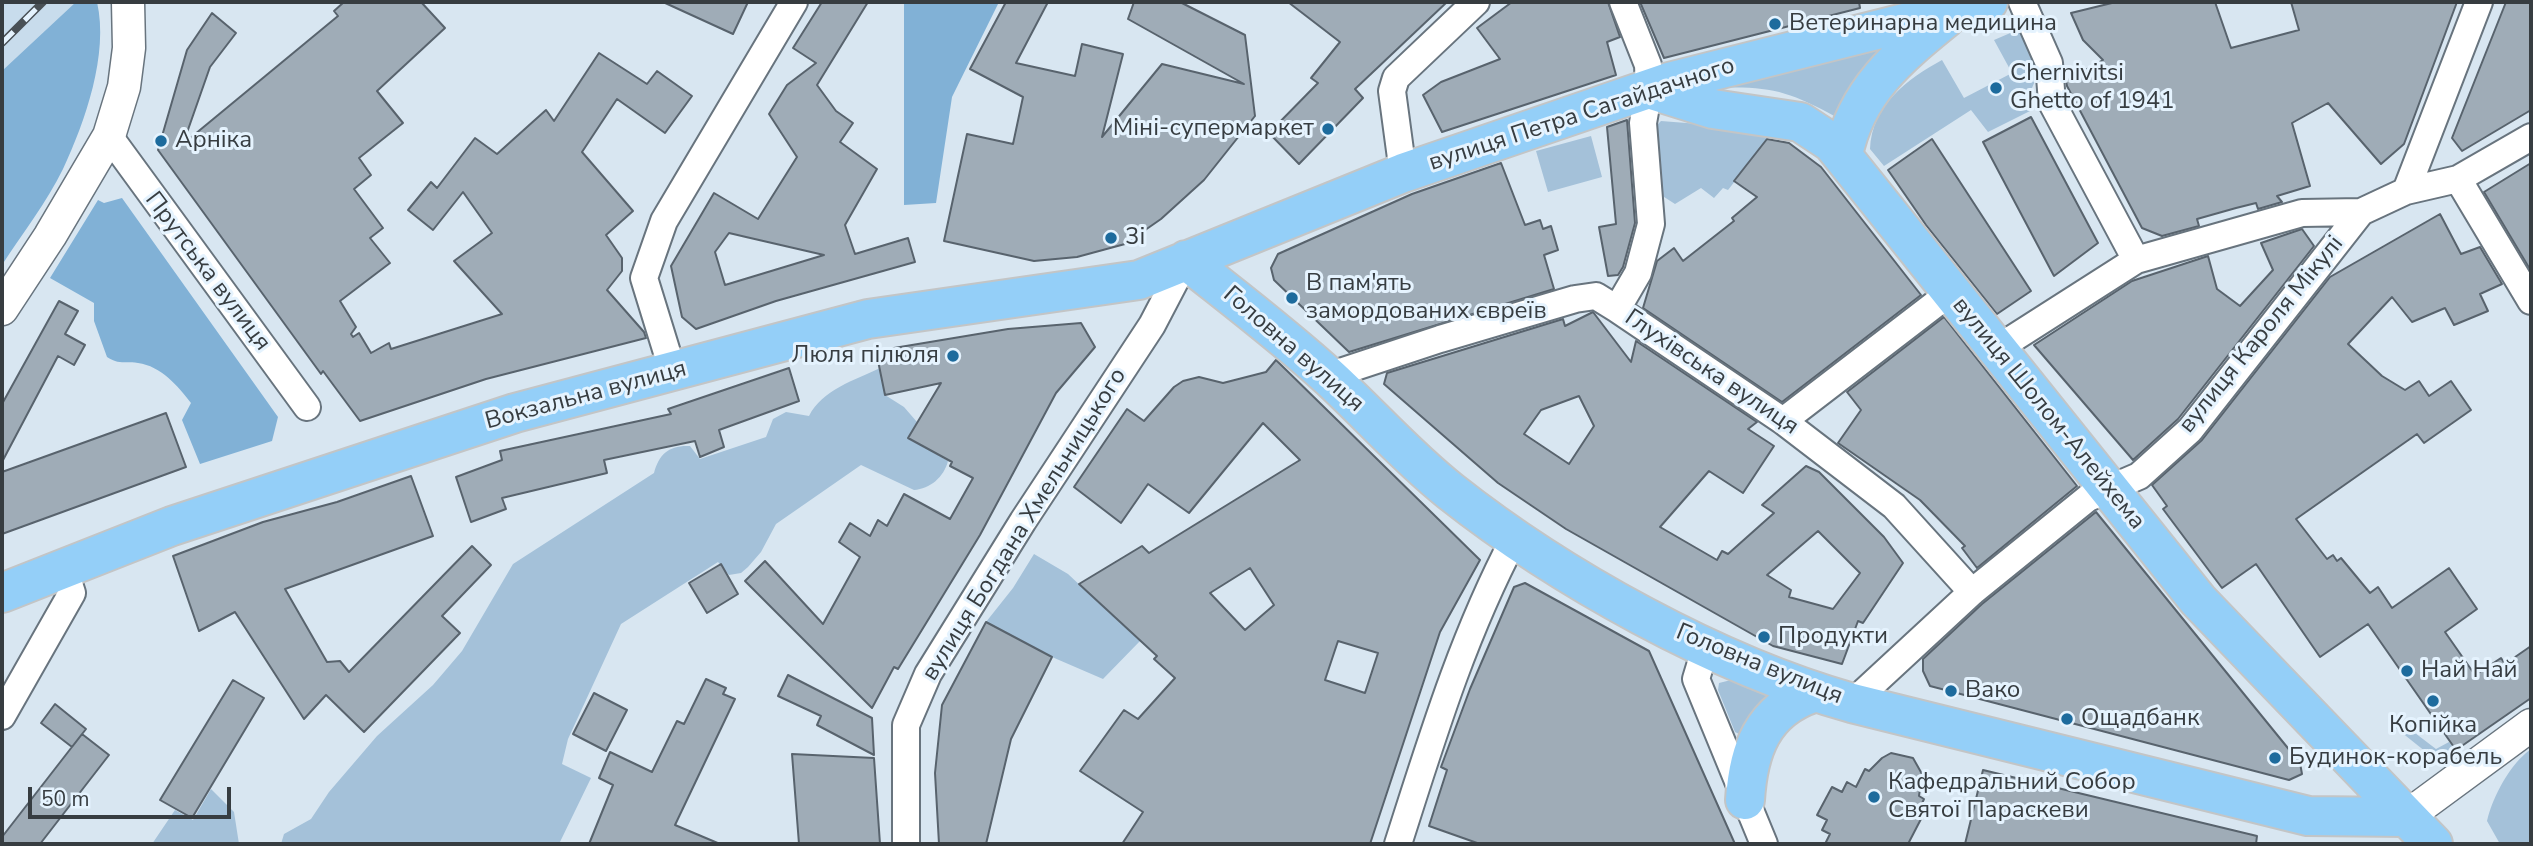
<!DOCTYPE html>
<meta charset="utf-8">
<style>
body{margin:0}
#map{position:relative;width:2533px;height:846px;overflow:hidden;background:#d8e6f1;font-family:"Nunito Sans",sans-serif}
canvas{display:block}
.frame{position:absolute;inset:0;border:4px solid #373d41;pointer-events:none}
.scale{position:absolute;left:28px;top:787px;width:203px;height:32px;box-sizing:border-box;border:4px solid #373d41;border-top:0;padding-left:9px;font-size:21px;line-height:24px;white-space:nowrap;color:#373d41;-webkit-text-stroke:5px #e5f3fe;paint-order:stroke}
</style>
<div id="map">
<canvas width="2533" height="846"></canvas>
<div class="frame"></div>
<div class="scale">50 m</div>
</div>
<script>
const ctx = document.querySelector('canvas').getContext('2d');
ctx.lineJoin = 'round';
function paint(path, color) { ctx.fillStyle = color; ctx.fill(path, 'evenodd'); }
function stroke(path, color, width, dash) { ctx.strokeStyle = color; ctx.lineWidth = width; ctx.lineCap = dash ? 'butt' : 'round'; ctx.setLineDash(dash || []); ctx.stroke(path); }
function drawText(font, color, halo, rows, align = 'center') {
  ctx.font = font + ' "Nunito Sans",sans-serif'; ctx.lineWidth = 6; ctx.setLineDash([]); ctx.textBaseline = 'middle'; ctx.strokeStyle = halo; ctx.fillStyle = color; for (const [text, x, y, turn = 0] of rows) {
    ctx.save(); ctx.translate(x, y); ctx.rotate((+turn || 0) * Math.PI / 180); ctx.textAlign = isNaN(turn) ? turn : align; if (halo) ctx.strokeText(text, 0, 0); ctx.fillText(text, 0, 0); ctx.restore();
  }
}
paint(new Path2D(`
 M 2,2 L 100,2 L 2,96 Z`), '#c8dcec');
paint(new Path2D(`
 M 2022,28 L 2043,62 L 2029,95 L 2032,110 L 1988,132 L 1971,110 L 1884,166 L 1870,149 C 1872,105 1907,79 1942,60 L 1964,98 L 2012,73 L 1994,40 Z
 M 1890,43 L 1853,82 L 1836,117 C 1788,91 1770,86 1716,88 Z
 M 1661,121 L 1775,130 L 1728,190 L 1723,188 L 1714,198 L 1701,188 L 1675,204 L 1661,195 L 1654,161 L 1660,159 L 1656,126 Z
 M 1591,136 L 1602,177 L 1548,192 L 1536,151 Z
 M 880,368 L 885,395 L 904,407 L 917,422 L 909,438 L 948,461 C 944,477 930,489 914,490 L 861,465 L 776,524 L 761,552 L 748,567 L 741,573 L 729,575 L 718,562 L 621,624 L 568,739 L 562,764 L 591,778 L 559,844 L 281,844 L 284,834 L 311,819 L 329,792 L 377,736 L 433,685 L 462,651 L 513,564 L 654,473 C 659,454 669,445 690,446 L 700,459 L 766,437 L 773,419 L 786,412 L 809,416 C 822,390 855,380 880,368 Z
 M 1034,554 L 1068,574 L 1140,641 L 1103,679 L 1052,657 L 986,622 L 1013,588 Z
 M 1731,680 L 1764,693 L 1769,699 L 1743,736 L 1735,732 L 1718,690 L 1719,683 Z
 M 2402,723 L 2436,749 L 2449,742 L 2455,750 L 2436,760 L 2396,728 Z
 M 2531,749 L 2531,844 L 2500,844 L 2487,821 C 2493,796 2510,764 2531,749 Z
 M 211,789 L 234,812 L 239,844 L 152,844 L 175,810 L 193,820 Z`), '#a4c1d9');
paint(new Path2D(`
 M 76,2 L 97,2 C 109,54 85,122 63,169 C 47,202 22,234 2,265 L 2,71 Z
 M 904,2 L 999,2 L 952,97 L 936,203 L 904,205 Z
 M 122,198 L 278,417 L 272,441 L 200,464 L 182,420 L 191,403 C 178,386 161,366 138,363 C 125,361 119,365 107,357 L 94,321 L 94,303 L 50,278 L 98,200 L 104,203 Z`), '#81b1d6');
const building = new Path2D(`
 M 344,2 L 421,2 L 445,28 L 377,91 L 403,123 L 359,158 L 371,175 L 354,189 L 383,228 L 370,238 L 390,263 L 340,301 L 356,327 L 351,334 L 353,337 L 359,333 L 371,353 L 389,343 L 391,349 L 502,314 L 454,261 L 492,233 L 463,192 L 433,230 L 408,210 L 431,182 L 437,188 L 475,138 L 497,154 L 546,110 L 554,121 L 599,53 L 647,84 L 657,71 L 692,96 L 665,133 L 617,99 L 582,152 L 633,211 L 606,235 L 622,258 L 622,271 L 607,290 L 644,332 L 646,338 L 486,379 L 360,421 L 323,371 L 321,374 L 158,150 L 187,50 L 212,13 L 236,33 L 210,67 L 183,144 L 338,16 L 334,11 Z
 M 663,2 L 748,2 L 733,34 Z
 M 822,2 L 868,2 L 817,85 L 836,111 L 853,123 L 840,142 L 877,169 L 845,225 L 855,254 L 908,238 L 915,262 L 776,301 L 696,329 L 682,317 L 671,266 L 714,193 L 758,219 L 797,157 L 769,114 L 787,85 L 816,63 L 793,48 ZM 729,233 L 746,237 L 824,255 L 725,285 L 715,252 Z
 M 1006,2 L 1048,2 L 1016,63 L 1075,76 L 1082,44 L 1123,54 L 1102,137 L 1162,64 L 1244,84 L 1128,19 L 1134,2 L 1180,2 L 1245,35 L 1255,116 L 1204,180 L 1161,219 L 1125,244 L 1077,257 L 1034,261 L 944,241 L 967,134 L 1013,144 L 1023,97 L 970,69 Z
 M 1288,2 L 1447,2 L 1355,89 L 1363,98 L 1299,164 L 1269,133 L 1318,83 L 1311,78 L 1340,42 Z
 M 1512,2 L 1608,2 L 1620,37 L 1607,42 L 1616,75 L 1442,132 L 1423,95 L 1441,82 L 1500,59 L 1477,28 Z
 M 1640,2 L 1859,2 L 1860,8 L 1664,58 Z
 M 2116,2 L 2215,2 L 2231,48 L 2299,30 L 2291,2 L 2457,2 L 2404,144 L 2381,164 L 2328,103 L 2292,123 L 2310,186 L 2277,196 L 2282,202 L 2258,209 L 2256,203 L 2236,208 L 2197,219 L 2199,226 L 2162,236 L 2142,228 L 2067,86 L 2066,81 L 2103,60 L 2083,40 L 2071,13 Z
 M 2506,2 L 2531,2 L 2531,110 L 2462,151 L 2452,138 Z
 M 2031,117 L 2098,243 L 2054,276 L 1983,142 Z
 M 1627,120 L 1635,223 L 1623,267 L 1618,275 L 1608,276 L 1599,227 L 1616,224 L 1607,127 Z
 M 1767,139 L 1789,143 L 1821,167 L 1921,295 L 1782,402 L 1643,308 L 1657,261 L 1674,248 L 1683,261 L 1734,221 L 1732,218 L 1757,197 L 1734,181 Z
 M 1932,139 L 2031,291 L 1997,314 L 1926,225 L 1888,170 Z
 M 1501,163 L 1525,225 L 1540,220 L 1543,229 L 1551,226 L 1558,250 L 1544,255 L 1554,289 L 1349,352 L 1274,280 L 1271,268 L 1278,254 L 1412,194 Z
 M 2531,163 L 2531,271 L 2484,192 Z
 M 2440,214 L 2461,254 L 2480,247 L 2502,284 L 2480,294 L 2488,311 L 2454,325 L 2445,308 L 2412,322 L 2392,297 L 2348,344 L 2382,376 L 2405,390 L 2419,381 L 2429,396 L 2451,381 L 2471,410 L 2424,443 L 2417,434 L 2296,519 L 2327,559 L 2333,555 L 2337,561 L 2341,558 L 2370,593 L 2378,587 L 2392,608 L 2449,568 L 2477,609 L 2445,632 L 2475,675 L 2501,658 L 2505,664 L 2531,646 L 2531,698 L 2456,750 L 2368,624 L 2320,657 L 2256,564 L 2222,588 L 2163,509 L 2167,506 L 2152,485 L 2202,440 L 2330,277 Z
 M 2302,229 L 2314,246 L 2178,419 L 2133,460 L 2034,345 L 2132,281 L 2208,256 L 2217,289 L 2240,306 L 2273,270 L 2261,243 Z
 M 59,301 L 78,311 L 65,334 L 85,345 L 74,365 L 58,356 L 2,462 L 2,404 Z
 M 1593,312 L 1631,362 L 1636,341 L 1757,422 L 1748,429 L 1774,446 L 1743,493 L 1709,471 L 1660,527 L 1717,560 L 1722,551 L 1728,554 L 1774,513 L 1762,505 L 1806,466 L 1819,472 L 1884,537 L 1903,563 L 1863,623 L 1858,621 L 1842,664 L 1773,646 L 1566,529 L 1498,483 L 1384,384 L 1387,373 L 1563,319 L 1565,326 ZM 1579,396 L 1594,426 L 1569,464 L 1524,434 L 1541,410 ZM 1818,531 L 1860,573 L 1833,609 L 1789,597 L 1791,590 L 1767,575 Z
 M 1944,317 L 2077,486 L 1977,568 L 1962,548 L 1965,546 L 1920,500 L 1838,443 L 1861,410 L 1847,392 Z
 M 1081,323 L 1095,347 L 1056,393 L 980,535 L 898,669 L 894,667 L 872,708 L 745,581 L 765,561 L 823,624 L 860,557 L 839,542 L 850,523 L 870,536 L 878,520 L 887,526 L 904,494 L 950,519 L 973,478 L 950,466 L 952,462 L 908,438 L 941,383 L 885,395 L 876,351 L 1008,329 Z
 M 1276,360 L 1480,560 L 1440,632 L 1370,844 L 1122,844 L 1143,812 L 1080,771 L 1124,710 L 1138,719 L 1175,678 L 1154,659 L 1157,656 L 1079,584 L 1142,546 L 1149,553 L 1300,460 L 1263,423 L 1189,513 L 1148,484 L 1121,523 L 1074,487 L 1127,409 L 1144,421 L 1174,387 L 1183,381 L 1199,377 L 1223,383 L 1266,372 ZM 1250,568 L 1274,605 L 1245,630 L 1210,593 ZM 1338,641 L 1378,653 L 1365,693 L 1325,680 Z
 M 789,368 L 799,401 L 719,430 L 724,447 L 700,457 L 695,441 L 604,460 L 607,473 L 502,498 L 506,509 L 471,522 L 456,477 L 502,460 L 500,451 L 671,414 L 668,409 Z
 M 166,413 L 186,467 L 2,534 L 2,472 Z
 M 411,476 L 433,536 L 285,589 L 327,662 L 340,661 L 349,672 L 472,546 L 491,565 L 442,616 L 460,633 L 364,732 L 326,695 L 304,719 L 235,612 L 199,631 L 173,556 L 263,522 L 337,502 Z
 M 2096,512 L 2300,763 L 2302,774 L 2289,780 L 1930,686 L 1923,671 L 1923,659 L 1982,604 Z
 M 721,564 L 738,594 L 707,613 L 689,583 Z
 M 1525,583 L 1649,651 L 1735,844 L 1480,844 L 1429,826 L 1447,770 L 1441,767 L 1470,689 L 1514,587 Z
 M 986,622 L 1052,657 L 1011,739 L 986,844 L 939,844 L 935,773 L 942,705 Z
 M 788,675 L 872,718 L 874,755 L 817,725 L 821,716 L 778,696 Z
 M 706,679 L 726,688 L 723,694 L 735,699 L 675,825 L 720,844 L 589,844 L 613,785 L 599,778 L 610,752 L 652,772 L 677,721 L 684,724 Z
 M 233,680 L 264,698 L 192,818 L 160,800 Z
 M 594,693 L 627,710 L 606,751 L 573,734 Z
 M 55,704 L 86,729 L 72,747 L 41,723 Z
 M 82,734 L 109,755 L 40,844 L 2,844 L 2,837 Z
 M 1891,753 L 1913,758 L 1922,774 L 1919,796 L 1924,799 L 1916,817 L 1921,819 L 1908,844 L 1825,844 L 1830,834 L 1822,830 L 1827,820 L 1817,815 L 1832,787 L 1842,792 L 1847,782 L 1856,787 L 1865,769 L 1869,771 L 1882,758 Z
 M 792,754 L 874,758 L 880,844 L 799,844 Z
 M 1983,770 L 2257,836 L 2256,844 L 1965,844 Z`);
paint(building, '#9facb7');
stroke(building, '#58636d', 2);
const minor = new Path2D(`
 M 1623,2 L 1648,65 L 1649,89 L 1643,123 L 1651,224 L 1638,273 L 1617,309 L 1783,421 L 1894,506 L 1972,592
 M 2022,2 L 2049,63 L 2052,103 L 2136,260 L 2302,213 L 2361,212
 M 109,136 L 307,407
 M 1403,173 L 1392,91 L 1396,78 L 1476,2
 M 2458,179 L 2531,301
 M 2406,191 L 2479,2
 M 1995,350 L 2136,260
 M 673,372 L 644,278 L 664,221 L 794,2
 M 1328,376 L 1440,339 L 1575,299 L 1596,296 L 1617,309
 M 1783,421 L 1951,292
 M 1706,646 L 1696,679 L 1764,844
 M 1852,703 L 1972,592 L 2088,498 L 2139,476 L 2190,430 L 2361,212 L 2406,191 L 2458,179 L 2531,137
 M 2,716 L 72,593 L 64,568
 M 906,844 L 906,725 L 928,674 L 1023,521 L 1152,325 L 1186,260
 M 1398,844 C 1432,738 1462,638 1514,539`);
const tertiary = new Path2D(`
 M 2,309 L 50,236 L 109,136 L 124,87 L 129,48 L 128,2
 M 2406,817 L 2531,725`);
const primary = new Path2D(`
 M 1649,89 L 1713,109 L 1800,122 L 1832,143 L 2198,600 L 2433,844
 M 1843,155 C 1856,91 1898,57 1946,18
 M 1186,260 C 1235,299 1284,336 1330,378 C 1370,415 1407,457 1450,491 C 1560,578 1717,665 1852,703 L 2308,816 L 2406,817
 M 2,593 L 172,526 L 515,413 L 868,319 L 1139,280 L 1403,173 L 1669,82 L 1988,2
 M 1745,800 C 1748,751 1762,710 1813,693`);
stroke(minor, '#68747e', 30);
stroke(tertiary, '#68747e', 35);
stroke(primary, '#c3c5c6', 42);
stroke(minor, '#fff', 26);
stroke(tertiary, '#fff', 32);
stroke(primary, '#94cff8', 38);
const rail = new Path2D(`
 M 2,43 L 43,2`);
stroke(rail, '#495055', 8);
stroke(rail, '#e5f3fe', 5, [16]);
for (const [x, y, r, color] of [
 [1775,24,7,"#1d6b9d"],
 [1996,88,7,"#1d6b9d"],
 [1328,129,7,"#1d6b9d"],
 [161,141,7,"#1d6b9d"],
 [1111,238,7,"#1d6b9d"],
 [1292,298,7,"#1d6b9d"],
 [953,356,7,"#1d6b9d"],
 [1764,637,7,"#1d6b9d"],
 [2407,671,7,"#1d6b9d"],
 [1951,691,7,"#1d6b9d"],
 [2433,701,7,"#1d6b9d"],
 [2067,719,7,"#1d6b9d"],
 [2275,758,7,"#1d6b9d"],
 [1874,797,7,"#1d6b9d"]
]) { const dot = new Path2D(); dot.arc(x, y, r, 0, 2 * Math.PI); ctx.fillStyle = color; ctx.fill(dot); stroke(dot, '#e5f3fe', 2.5); }
drawText('24px', '#373d41', '#e5f3fe', [
 ["Ветеринарна медицина",1789,24],
 ["Chernivitsi",2010,74],
 ["Ghetto of 1941",2010,102],
 ["Міні-супермаркет",1314,129,"right"],
 ["Арніка",175,141],
 ["3і",1125,238],
 ["В пам'ять",1306,284],
 ["замордованих євреїв",1306,312],
 ["Люля пілюля",939,356,"right"],
 ["Продукти",1778,637],
 ["Най Най",2421,671],
 ["Вако",1965,691],
 ["Ощадбанк",2081,719],
 ["Копійка",2433,726,"center"],
 ["Будинок-корабель",2289,758],
 ["Кафедральний Собор",1888,783],
 ["Святої Параскеви",1888,811]
], 'left');
drawText('24px', '#373d41', '#e5f3fe', [
 ["вулиця Петра Сагайдачного",1582,115,-18],
 ["Прутська вулиця",207,272,53],
 ["вулиця Кароля Мікулі",2262,335,-51],
 ["Головна вулиця",1293,350,41],
 ["Глухівська вулиця",1711,373,34],
 ["Вокзальна вулиця",586,396,-15],
 ["вулиця Шолом-Алейхема",2048,414,51],
 ["вулиця Богдана Хмельницького",1025,525,-58],
 ["Головна вулиця",1759,665,22]
]);
</script>
